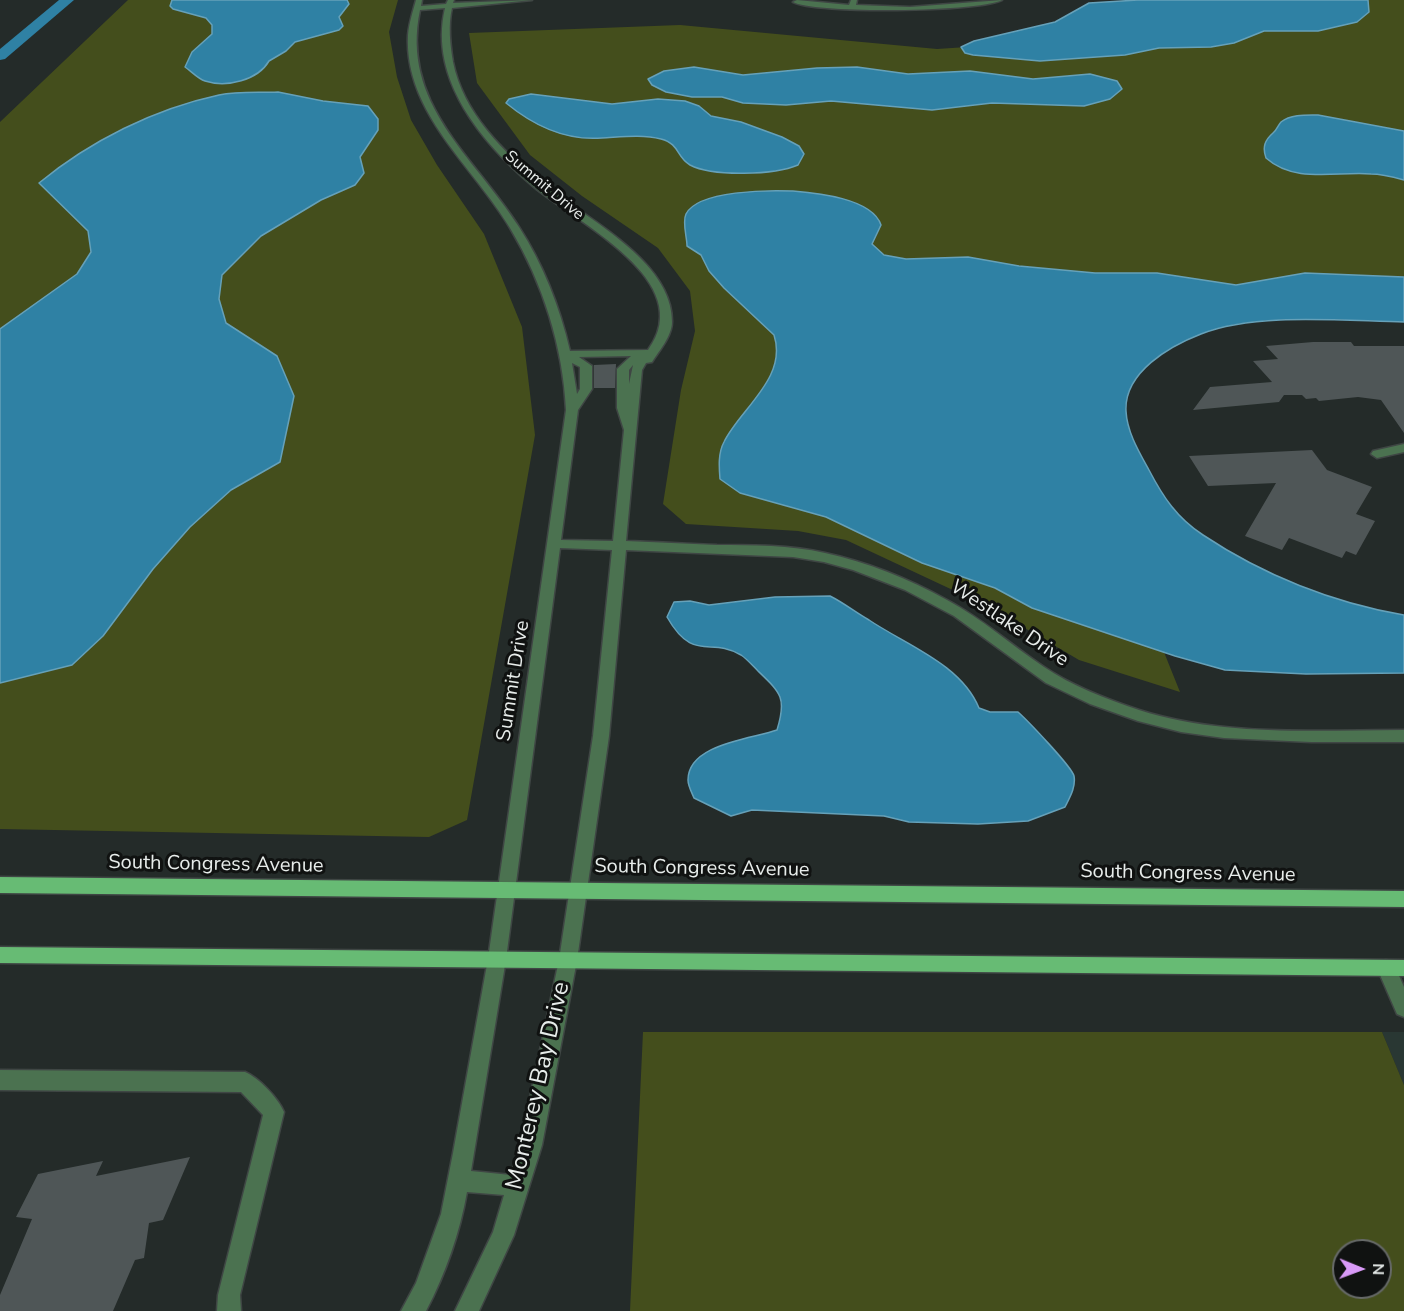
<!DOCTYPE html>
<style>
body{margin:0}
#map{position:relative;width:1404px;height:1311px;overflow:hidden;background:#242b29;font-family:"Nunito Sans",sans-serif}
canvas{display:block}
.north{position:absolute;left:1332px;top:1239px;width:60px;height:60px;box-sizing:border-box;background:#101211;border:2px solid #666968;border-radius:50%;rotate:91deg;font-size:16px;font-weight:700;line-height:24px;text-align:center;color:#e7ecea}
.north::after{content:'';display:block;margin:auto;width:21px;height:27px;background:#d99af7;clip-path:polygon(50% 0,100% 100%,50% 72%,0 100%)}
</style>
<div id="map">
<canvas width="1404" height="1311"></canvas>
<div class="north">N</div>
</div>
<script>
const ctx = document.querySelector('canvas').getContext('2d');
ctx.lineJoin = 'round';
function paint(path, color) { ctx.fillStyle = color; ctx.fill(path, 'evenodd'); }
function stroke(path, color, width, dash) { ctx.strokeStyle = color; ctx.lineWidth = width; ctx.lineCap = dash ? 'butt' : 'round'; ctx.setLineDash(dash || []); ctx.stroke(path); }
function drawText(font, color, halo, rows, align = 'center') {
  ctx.font = font + ' "Nunito Sans",sans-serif'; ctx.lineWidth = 6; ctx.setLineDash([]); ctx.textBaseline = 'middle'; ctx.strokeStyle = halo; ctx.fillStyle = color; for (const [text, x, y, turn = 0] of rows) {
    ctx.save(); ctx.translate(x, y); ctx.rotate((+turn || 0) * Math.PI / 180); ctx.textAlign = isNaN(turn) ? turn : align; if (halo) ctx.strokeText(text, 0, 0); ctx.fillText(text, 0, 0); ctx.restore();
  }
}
paint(new Path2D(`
 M 1382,1032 L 1404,1032 L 1404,1085 Z`), '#293733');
paint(new Path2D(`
 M 128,0 L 398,0 L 389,32 L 397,77 L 411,120 L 437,165 L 484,234 L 522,327 L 535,435 L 467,820 L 429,837 L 0,829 L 0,122 Z
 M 1255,0 L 1404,0 L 1404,312 L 1101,308 L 1052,373 L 1180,692 L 1079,660 L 989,607 L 846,540 L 798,531 L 686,524 L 663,504 L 681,390 L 695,331 L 690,291 L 658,248 L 582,196 L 530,155 L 477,83 L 469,33 L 680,25 L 937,49 L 1222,30 Z
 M 643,1032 L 1382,1032 L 1404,1085 L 1404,1311 L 630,1311 ZM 1344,1251 L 1380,1251 L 1380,1287 L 1344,1287 Z`), '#444e1c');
const water = new Path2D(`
 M 172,0 L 347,0 L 349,4 L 339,17 L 343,26 L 339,30 L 295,42 L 286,51 L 269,61 C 258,80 227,88 205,81 C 198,79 191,71 185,67 L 192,52 L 212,34 L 212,25 L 206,18 L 173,9 L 170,6 Z
 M 1138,0 L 1368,0 L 1369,12 L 1357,22 L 1318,31 L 1264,31 L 1234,43 L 1211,47 L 1159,48 L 1125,55 L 1040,61 L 973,55 L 965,53 L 961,47 L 974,41 L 1055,22 L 1089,3 Z
 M 694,67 L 743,75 L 817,68 L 857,67 L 908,74 L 970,71 L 1033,79 L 1090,74 L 1117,81 L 1122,89 L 1110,99 L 1084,106 L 992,103 L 932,110 L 831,101 L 786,105 L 743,103 L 722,97 L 692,97 L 666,92 L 652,85 L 648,79 L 664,71 Z
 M 278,92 L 323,101 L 368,106 L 378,119 L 378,130 L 360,157 L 364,173 L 355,185 L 321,200 L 261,236 L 222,275 L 219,299 L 226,323 L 277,356 L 294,396 L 280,462 L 231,490 L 190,527 L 153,569 L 103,636 L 72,665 L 0,683 L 0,329 L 77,274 L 91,252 L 88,231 L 39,183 C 90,141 154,109 219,95 C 238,91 259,93 278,92 Z
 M 531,94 L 612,104 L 658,99 L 685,101 L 699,106 L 711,116 L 741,122 L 782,137 L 799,146 L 804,154 L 798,165 C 775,175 713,177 690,165 C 676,157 680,144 661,139 C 642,134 621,137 602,138 C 565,141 534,126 506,103 L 509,99 Z
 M 1318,115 L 1404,131 L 1404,180 C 1393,177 1382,174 1371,174 C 1337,171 1295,184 1266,158 C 1262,147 1265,140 1273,133 C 1277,130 1278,125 1281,122 C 1291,114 1307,115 1318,115 Z
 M 793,191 C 816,193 872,198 881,225 L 872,244 L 884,255 L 906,259 L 968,257 L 1019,266 L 1095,273 L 1157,273 L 1236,285 L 1305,273 L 1404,277 L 1404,322 C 1345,321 1255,312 1201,334 C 1170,346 1124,372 1126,411 C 1127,432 1139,452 1149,470 C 1163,497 1177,518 1203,535 C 1263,575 1333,603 1404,615 L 1404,673 L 1306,674 L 1225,670 L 1175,656 L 1032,608 L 995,588 L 922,563 L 826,517 L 740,493 L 720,479 C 719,467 718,453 724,442 C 740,409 788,378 774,335 L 724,288 L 709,271 L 701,255 L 687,246 C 687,237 682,222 686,214 C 698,190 770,190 793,191 Z
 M 830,596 C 844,603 855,612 869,620 C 906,645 961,664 979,708 L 990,712 L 1018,712 C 1027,720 1072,767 1074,776 C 1076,787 1070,797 1065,807 L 1028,821 L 978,824 L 909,822 L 884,816 L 752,810 L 731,816 L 694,798 C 692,793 688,786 688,780 C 688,744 751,739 777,730 C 787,698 781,693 758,671 C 753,666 747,659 741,655 C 710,636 694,664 667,617 L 674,602 L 690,601 L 709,605 L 775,597 Z`);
paint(water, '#2f81a4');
stroke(water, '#66a1b9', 1.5);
paint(new Path2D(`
 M 59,0 L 74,0 L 5,59 L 0,60 L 0,49 Z`), '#2f81a4');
paint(new Path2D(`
 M 1313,342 L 1351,342 L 1354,346 L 1404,346 L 1404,433 L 1381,400 L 1358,397 L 1319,401 L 1316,398 L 1306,399 L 1302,395 L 1284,395 L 1279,402 L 1193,410 L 1210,387 L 1272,382 L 1253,361 L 1278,359 L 1266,346 Z
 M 616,364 L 615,388 L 594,388 L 594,365 Z
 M 1312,450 L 1327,470 L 1372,487 L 1356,514 L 1375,521 L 1356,555 L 1346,551 L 1342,558 L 1289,538 L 1282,550 L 1245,536 L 1276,483 L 1208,486 L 1189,456 Z
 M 190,1157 L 163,1220 L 149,1223 L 144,1258 L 135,1260 L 113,1311 L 0,1311 L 0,1295 L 32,1219 L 16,1217 L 38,1174 L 103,1161 L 96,1176 Z`), '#4f5657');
const minor = new Path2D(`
 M 416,0 L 422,0 L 421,6 L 446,4 L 448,0 L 454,0 L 453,3 L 532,0 L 452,8 C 448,25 450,44 453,62 C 463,113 504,153 543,184 C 585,218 673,261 672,322 C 672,336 659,351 652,362 L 646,363 L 642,370 L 626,541 C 657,542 687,544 717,545 C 753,545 790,545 825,553 C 867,562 909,579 947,600 C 983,619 1011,645 1044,667 C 1072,686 1106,699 1139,710 C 1223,737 1317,730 1404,730 L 1404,742 L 1311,742 L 1224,738 L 1181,732 L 1138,721 L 1090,704 L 1046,683 L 954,616 L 905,590 L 853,570 L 824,562 L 793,557 L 626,550 L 609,736 L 577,960 L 542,1145 L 514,1235 L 479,1311 L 455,1311 L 493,1232 L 504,1195 L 467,1192 C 460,1232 445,1275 426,1311 L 401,1311 L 416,1283 L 441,1214 L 453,1153 L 488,959 L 566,410 C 563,347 543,283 510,228 C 474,167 404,113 408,35 C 409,23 413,11 416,0 ZM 445,8 C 428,80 483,144 534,187 C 577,223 699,281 648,350 L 570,351 C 560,308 543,264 519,227 C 474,156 400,104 420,10 ZM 631,356 L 617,369 L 617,408 L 624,430 L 613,541 L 561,540 L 578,410 L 592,389 L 592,366 L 579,357 ZM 572,363 L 580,367 L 580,389 L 577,394 ZM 633,365 L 629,384 L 629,370 ZM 560,548 L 612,550 L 593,736 L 559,960 L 520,1145 L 511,1175 L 471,1171 L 506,959 Z
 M 851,0 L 857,0 L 856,5 L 910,7 L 1002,0 C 981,12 814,14 793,2 L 797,0 L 849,5 Z
 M 1404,444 L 1404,452 L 1377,458 L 1371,454 L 1373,451 Z
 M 1386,960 L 1393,962 L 1404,987 L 1404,1017 L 1397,1014 L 1377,968 L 1379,962 Z
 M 0,1070 L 245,1072 C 259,1078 278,1098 284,1112 L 240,1295 L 241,1311 L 217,1311 L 218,1295 L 263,1115 L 241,1092 L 0,1090 Z`);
const major = new Path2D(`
 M 0,877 L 1404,891 L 1404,907 L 0,893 Z
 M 0,947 L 1404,960 L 1404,976 L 0,963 Z`);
stroke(minor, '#3f4644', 3);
stroke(major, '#3f4644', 3);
paint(minor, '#4b7250');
paint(major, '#67bb74');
drawText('16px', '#e7ecea', '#101211', [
 ["Summit Drive",544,186,40]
]);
drawText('20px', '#e7ecea', '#101211', [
 ["Westlake Drive",1009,624,34],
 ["Summit Drive",514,681,-81],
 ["South Congress Avenue",216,865,1],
 ["South Congress Avenue",702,869,1],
 ["South Congress Avenue",1188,874,1]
]);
drawText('24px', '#e7ecea', '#101211', [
 ["Monterey Bay Drive",539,1086,-77]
]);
</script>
